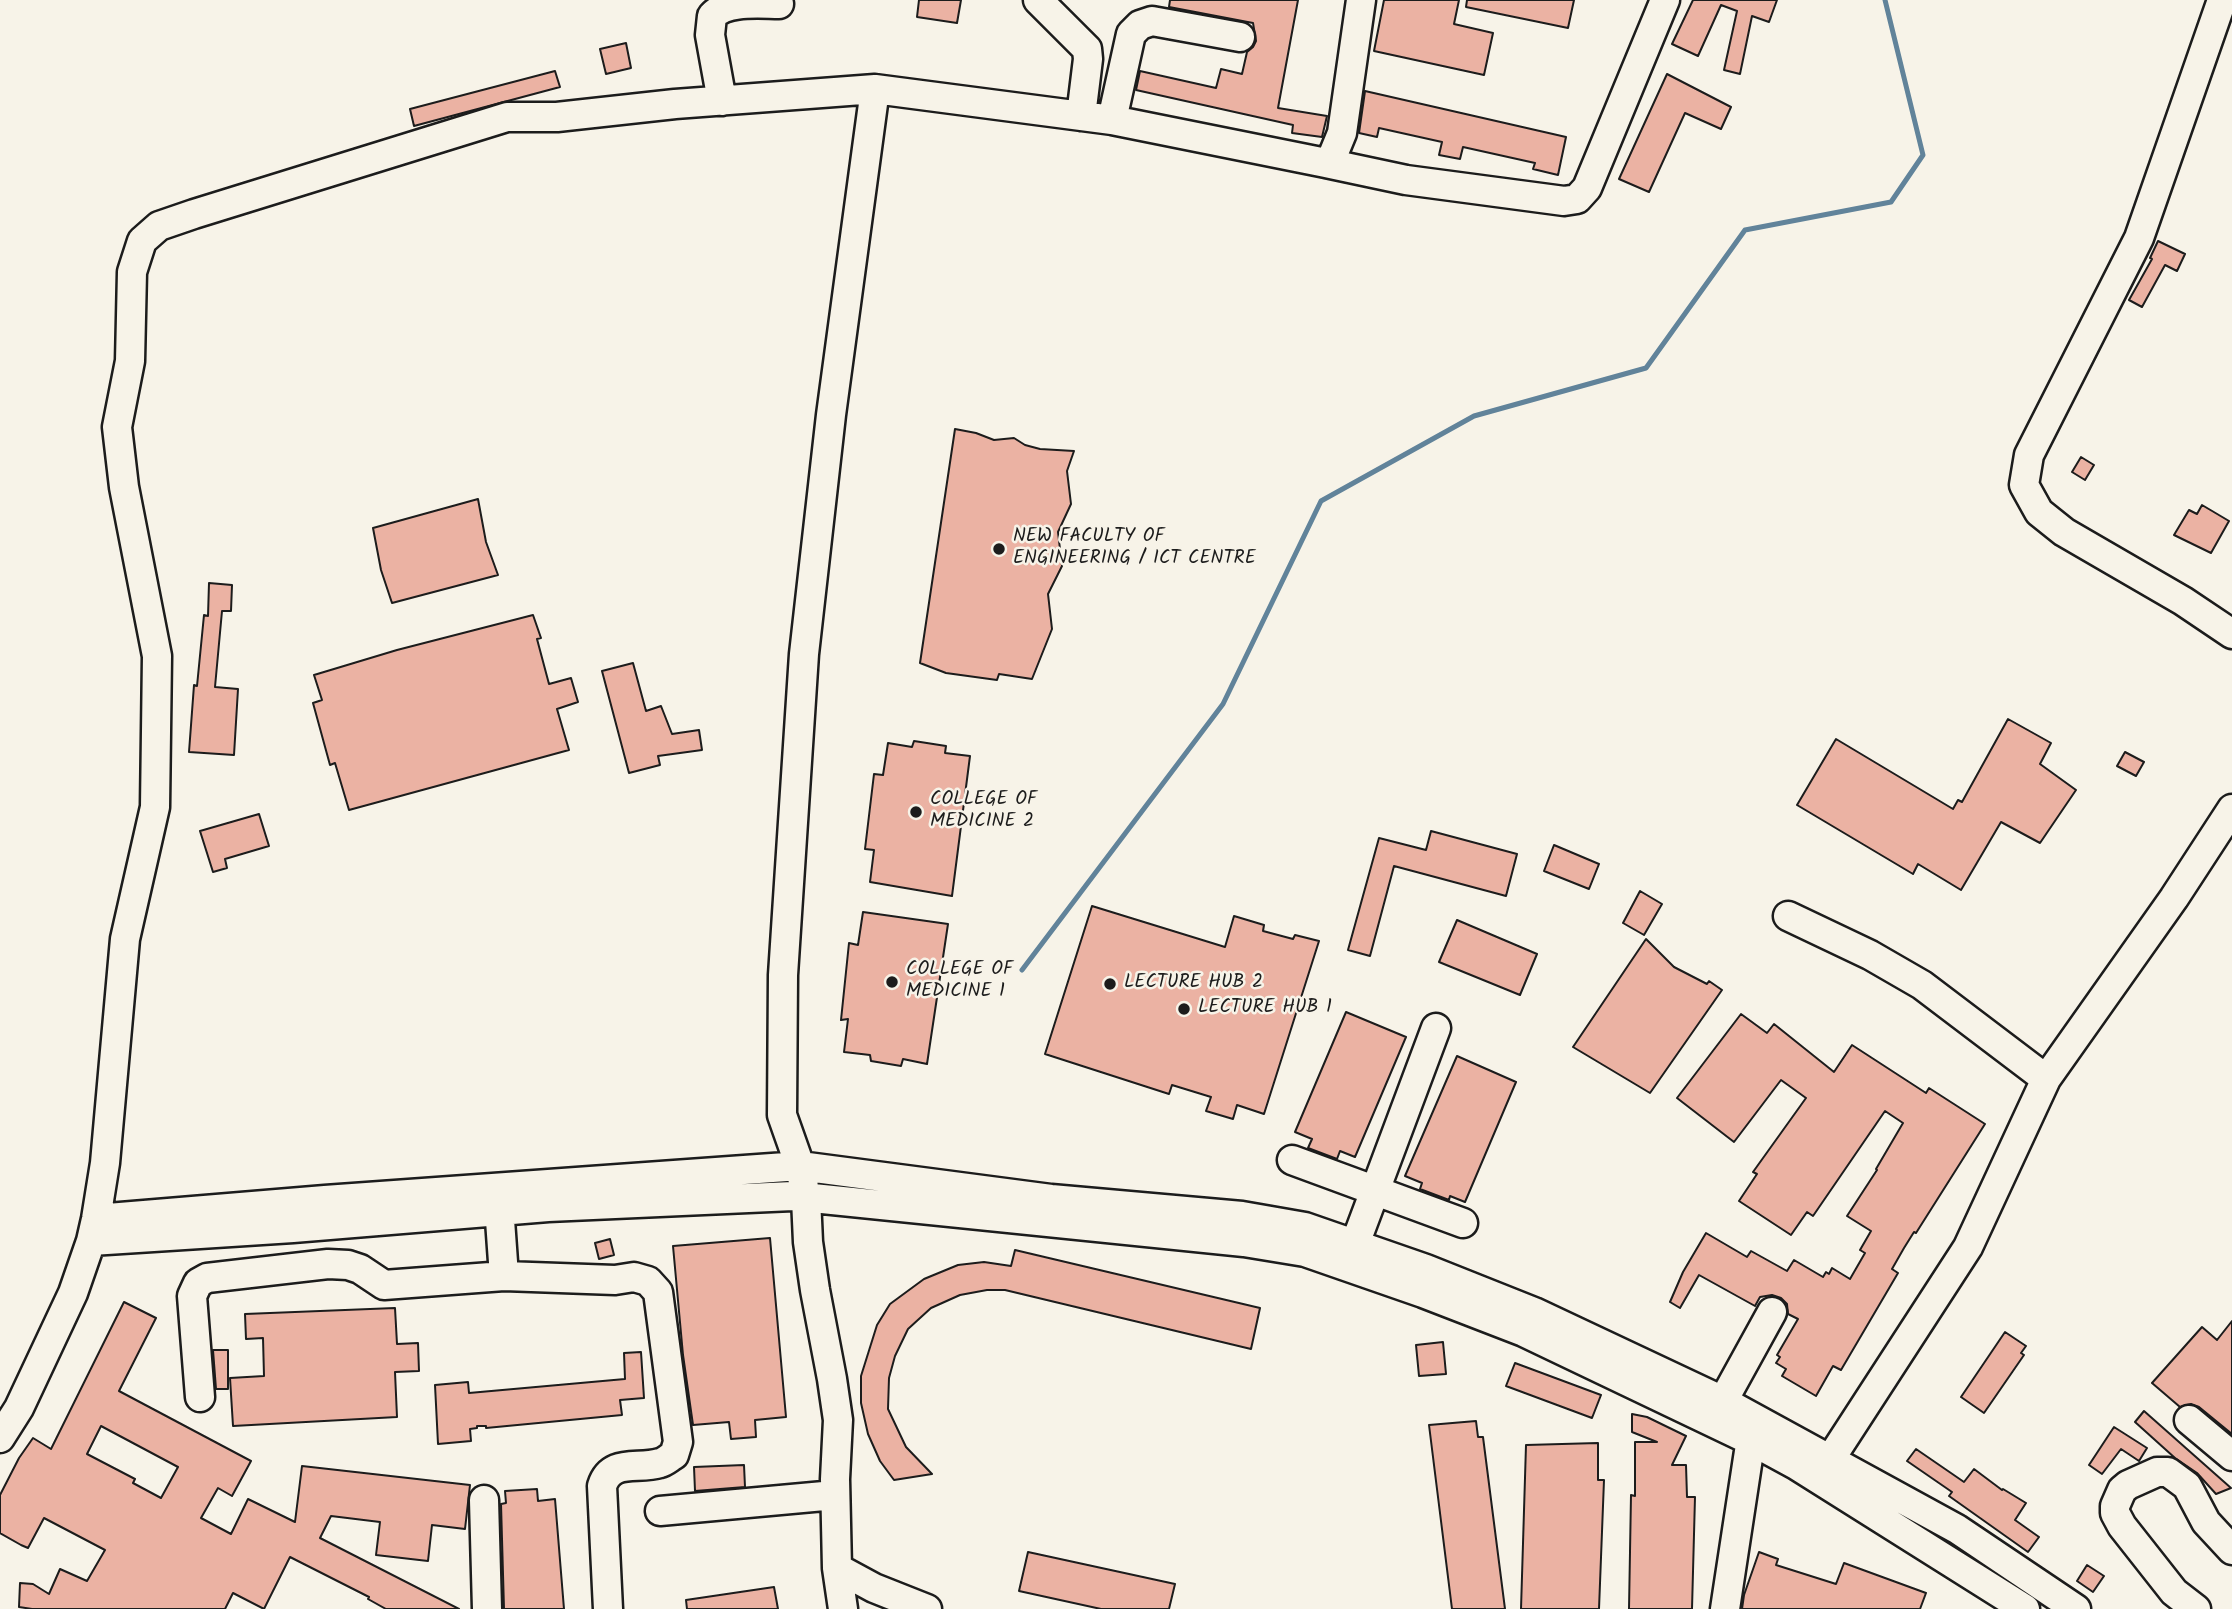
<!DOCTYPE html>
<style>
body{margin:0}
canvas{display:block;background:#f7f3e8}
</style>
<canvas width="2232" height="1609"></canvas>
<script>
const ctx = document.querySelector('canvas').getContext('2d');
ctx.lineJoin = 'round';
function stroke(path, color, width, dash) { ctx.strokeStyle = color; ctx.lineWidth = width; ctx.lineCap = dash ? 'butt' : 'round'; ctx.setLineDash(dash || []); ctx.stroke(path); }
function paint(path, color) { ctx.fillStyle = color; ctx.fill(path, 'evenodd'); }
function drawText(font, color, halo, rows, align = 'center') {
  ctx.font = font + ' Kalam,sans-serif'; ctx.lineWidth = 5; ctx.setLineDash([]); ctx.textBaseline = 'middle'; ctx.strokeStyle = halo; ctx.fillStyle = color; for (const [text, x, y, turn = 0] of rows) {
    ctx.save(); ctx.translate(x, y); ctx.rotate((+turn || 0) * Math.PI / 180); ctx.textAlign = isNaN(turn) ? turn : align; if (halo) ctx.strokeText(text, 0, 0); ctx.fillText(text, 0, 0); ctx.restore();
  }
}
stroke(new Path2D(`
 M 1022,970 L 1223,704 L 1321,501 L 1474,416 L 1646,368 L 1745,230 L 1891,202 L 1923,155 L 1885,0`), '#61839a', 5);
const building = new Path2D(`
 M 919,0 L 961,0 L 957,23 L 917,17 Z
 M 1170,0 L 1298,0 L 1278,108 L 1327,116 L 1322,137 L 1292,133 L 1293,125 L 1136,90 L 1140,71 L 1216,88 L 1221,69 L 1242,74 L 1247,52 L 1253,47 L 1256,41 L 1253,23 L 1169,7 Z
 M 1384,0 L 1459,0 L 1454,24 L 1493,33 L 1484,75 L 1374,51 Z
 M 1467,0 L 1574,0 L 1568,28 L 1466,7 Z
 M 1693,0 L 1777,0 L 1769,22 L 1752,16 L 1740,74 L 1724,70 L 1737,11 L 1721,5 L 1698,56 L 1672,44 Z
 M 626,43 L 631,68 L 606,74 L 600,49 Z
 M 555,71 L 560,87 L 414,126 L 410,109 Z
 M 1667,74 L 1731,107 L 1721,129 L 1685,113 L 1649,192 L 1619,179 Z
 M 1365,91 L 1566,137 L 1558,175 L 1533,169 L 1535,163 L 1463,147 L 1460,159 L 1439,155 L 1442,142 L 1379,128 L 1377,137 L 1359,133 Z
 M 2158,241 L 2185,254 L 2177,271 L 2165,265 L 2142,307 L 2129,300 L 2152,259 L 2150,258 Z
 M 955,429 L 976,433 L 994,440 L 1014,438 L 1025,445 L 1040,449 L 1074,451 L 1067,471 L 1071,504 L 1058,532 L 1062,566 L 1048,594 L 1052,629 L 1032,679 L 999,674 L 997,680 L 946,673 L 920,663 Z
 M 2081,457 L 2094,465 L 2085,480 L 2072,472 Z
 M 478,499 L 486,542 L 498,575 L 392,603 L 381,570 L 373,528 Z
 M 2202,505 L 2229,521 L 2211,553 L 2174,535 L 2189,510 L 2197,514 Z
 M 209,583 L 232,585 L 231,611 L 222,611 L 215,687 L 238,689 L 234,755 L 189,752 L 194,685 L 197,686 L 204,615 L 208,616 Z
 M 533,615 L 541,638 L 537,639 L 549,684 L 571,678 L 578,702 L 557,709 L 569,750 L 349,810 L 335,763 L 330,765 L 313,703 L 322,700 L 314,675 L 397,650 Z
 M 633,663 L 646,711 L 661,706 L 672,734 L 699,730 L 702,750 L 658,756 L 660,765 L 629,773 L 602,671 Z
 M 2008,719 L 2051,743 L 2040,764 L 2076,790 L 2040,843 L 2001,822 L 1961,890 L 1918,864 L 1913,874 L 1797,805 L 1836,739 L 1953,809 L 1958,800 L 1962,802 Z
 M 914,741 L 946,746 L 945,753 L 970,756 L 952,896 L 870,882 L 874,850 L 865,849 L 874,774 L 883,775 L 888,743 L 912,747 Z
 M 2125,752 L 2144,762 L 2136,776 L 2117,766 Z
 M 259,814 L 269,846 L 225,859 L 227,868 L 213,872 L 200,831 Z
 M 1431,831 L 1517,854 L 1506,896 L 1394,866 L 1370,956 L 1348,950 L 1379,838 L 1426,850 Z
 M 1554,845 L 1599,864 L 1589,889 L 1544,871 Z
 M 1640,891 L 1662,904 L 1644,935 L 1623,923 Z
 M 1092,906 L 1225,947 L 1234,916 L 1264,925 L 1263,931 L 1293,939 L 1295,935 L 1319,941 L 1264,1114 L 1237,1105 L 1233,1119 L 1206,1111 L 1211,1097 L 1172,1085 L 1169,1094 L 1045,1054 Z
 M 863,912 L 948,924 L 927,1064 L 903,1059 L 901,1066 L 871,1061 L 870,1055 L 844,1052 L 848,1019 L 841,1020 L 849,943 L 858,945 Z
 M 1457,920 L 1537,954 L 1520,995 L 1439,962 Z
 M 1646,939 L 1674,967 L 1707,984 L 1709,981 L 1722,990 L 1650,1093 L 1573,1047 Z
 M 1346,1012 L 1406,1037 L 1355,1157 L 1340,1151 L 1337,1159 L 1308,1148 L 1312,1139 L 1295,1132 Z
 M 1741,1014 L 1767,1033 L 1774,1024 L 1834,1072 L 1852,1045 L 1926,1093 L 1929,1088 L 1985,1124 L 1916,1233 L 1914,1232 L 1904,1248 L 1892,1269 L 1898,1273 L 1841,1370 L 1833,1366 L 1816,1396 L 1782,1376 L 1786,1369 L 1776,1363 L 1780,1357 L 1777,1355 L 1798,1319 L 1788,1314 L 1787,1304 L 1781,1298 L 1772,1295 L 1760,1297 L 1755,1306 L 1699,1275 L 1680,1308 L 1670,1302 L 1683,1272 L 1706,1233 L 1747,1257 L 1751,1251 L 1787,1271 L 1794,1260 L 1823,1277 L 1826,1272 L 1829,1274 L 1832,1268 L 1850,1279 L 1865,1253 L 1860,1250 L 1871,1231 L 1847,1216 L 1877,1170 L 1876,1169 L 1903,1123 L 1885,1111 L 1813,1216 L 1807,1212 L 1791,1235 L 1739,1201 L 1757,1174 L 1753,1172 L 1806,1098 L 1781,1080 L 1734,1142 L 1677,1098 Z
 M 1457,1056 L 1516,1082 L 1465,1202 L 1450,1196 L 1449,1200 L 1420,1189 L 1422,1183 L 1405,1176 Z
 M 770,1238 L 786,1417 L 755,1420 L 756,1437 L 731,1439 L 729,1422 L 693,1425 L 683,1355 L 673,1246 Z
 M 610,1239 L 614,1255 L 599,1259 L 595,1243 Z
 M 1015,1250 L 1260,1308 L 1251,1349 L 1005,1290 L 987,1290 L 960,1295 L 931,1308 L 908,1329 L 895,1356 L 889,1378 L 888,1409 L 906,1447 L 932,1474 L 894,1480 L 880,1461 L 868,1434 L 861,1403 L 861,1376 L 877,1325 L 890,1304 L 924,1279 L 958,1265 L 984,1262 L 1011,1266 Z
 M 124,1302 L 156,1318 L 119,1391 L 251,1461 L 232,1496 L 218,1488 L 201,1518 L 231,1534 L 248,1499 L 295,1522 L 302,1466 L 470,1485 L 465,1529 L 432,1525 L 428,1561 L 376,1555 L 380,1522 L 331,1516 L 320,1538 L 459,1609 L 386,1609 L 368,1599 L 369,1597 L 290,1557 L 264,1609 L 233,1593 L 225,1609 L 32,1609 L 19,1607 L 20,1583 L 33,1584 L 49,1594 L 60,1569 L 87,1581 L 105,1550 L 44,1518 L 28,1548 L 21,1545 L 0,1533 L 0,1495 L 19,1458 L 33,1438 L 51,1449 ZM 101,1426 L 178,1467 L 161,1498 L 133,1483 L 135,1479 L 87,1454 Z
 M 395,1308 L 397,1344 L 418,1343 L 419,1371 L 395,1372 L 397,1417 L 233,1426 L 230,1378 L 264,1376 L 263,1338 L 246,1339 L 245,1314 Z
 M 2232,1321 L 2232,1434 L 2199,1407 L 2191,1404 L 2180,1407 L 2152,1383 L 2202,1327 L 2217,1340 Z
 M 2005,1332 L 2026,1346 L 2021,1353 L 2024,1355 L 1984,1413 L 1961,1397 Z
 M 1443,1342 L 1446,1374 L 1419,1376 L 1416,1345 Z
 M 213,1350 L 228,1350 L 228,1389 L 216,1389 Z
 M 641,1352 L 644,1398 L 620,1400 L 622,1415 L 486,1428 L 486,1426 L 477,1426 L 477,1428 L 470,1429 L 471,1441 L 438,1444 L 435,1385 L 468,1382 L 469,1393 L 625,1379 L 624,1353 Z
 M 1515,1363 L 1601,1395 L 1592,1418 L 1506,1386 Z
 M 2144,1411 L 2231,1488 L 2216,1494 L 2197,1473 L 2175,1458 L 2135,1422 Z
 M 1632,1414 L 1647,1417 L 1686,1436 L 1672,1465 L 1686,1465 L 1687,1497 L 1695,1497 L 1692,1609 L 1629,1609 L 1631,1495 L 1635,1496 L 1635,1442 L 1657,1442 L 1632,1432 Z
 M 1476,1421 L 1478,1437 L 1483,1437 L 1505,1609 L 1452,1609 L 1429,1425 Z
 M 2114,1427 L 2147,1448 L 2139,1461 L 2121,1449 L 2102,1474 L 2089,1465 Z
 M 1598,1443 L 1598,1480 L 1604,1480 L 1599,1609 L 1521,1609 L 1526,1445 Z
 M 1916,1449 L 1964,1482 L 1974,1469 L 2002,1490 L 2003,1489 L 2026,1503 L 2015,1520 L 2039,1537 L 2028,1552 L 1949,1496 L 1952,1492 L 1907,1461 Z
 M 744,1465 L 745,1487 L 695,1491 L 694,1467 Z
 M 537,1489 L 538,1501 L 555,1499 L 564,1609 L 504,1609 L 501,1504 L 506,1503 L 505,1491 Z
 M 1028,1552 L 1175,1584 L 1169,1609 L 1101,1609 L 1019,1591 Z
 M 1759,1552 L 1778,1559 L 1776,1565 L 1836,1584 L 1844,1563 L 1926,1593 L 1920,1609 L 1742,1609 L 1744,1595 Z
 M 2087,1565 L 2104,1576 L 2093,1592 L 2077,1581 Z
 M 774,1587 L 778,1609 L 687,1609 L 686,1600 Z`);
paint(building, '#ebb2a3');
stroke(building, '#1c1c1c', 2);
const minor = new Path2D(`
 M 1038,0 L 1087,49 L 1088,59 L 1081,116
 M 2222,0 L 2139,238 L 2029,455 L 2024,485 L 2039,512 L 2064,532 L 2183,601 L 2232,634
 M 722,101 L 710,35 L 712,16 C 726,0 760,4 779,4
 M 1112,120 L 1131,34 L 1140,25 L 1152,21 L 1240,37
 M 1326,163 L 1406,180 L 1564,201 L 1577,199 L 1587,188 L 1665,0
 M 1788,916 L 1870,955 L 1922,985 L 2046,1079 L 1968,1247 L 1820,1475
 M 2046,1079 L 2174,898 L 2232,809
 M 1292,1160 L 1463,1223
 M 498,1192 L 504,1276
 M 96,1219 L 325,1200 L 800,1166 L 1051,1199 L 1242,1216 L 1305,1227 L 1426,1269 L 1534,1312 L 1723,1401 L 1957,1529 L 2076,1609
 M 91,1241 L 293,1228 L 548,1207 L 793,1196 L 1244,1242 L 1305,1252 L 1423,1293 L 1524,1332 L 1750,1440 L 1796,1465 L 2025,1609
 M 1355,1244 L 1436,1028
 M 200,1397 L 192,1296 L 198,1283 L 207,1278 L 328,1264 L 348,1265 L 360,1269 L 384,1285 L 504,1276 L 615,1280 L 634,1277 L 648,1281 L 658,1292 L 678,1442 L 674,1455 C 670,1457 665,1462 660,1463 C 637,1470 611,1458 602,1486 L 608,1609
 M 1723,1401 L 1772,1312
 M 2189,1420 L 2232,1456
 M 0,1438 L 19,1408 L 73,1293 L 91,1241 L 96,1219 L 105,1163 L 125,939 L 155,807 L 157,656 L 124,487 L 117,427 L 130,361 L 132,272 L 142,241 L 159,226 L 194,214 L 507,117 L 557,117 L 675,104 L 875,89 L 1112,120 L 1326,163 L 1333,155 L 1342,133 L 1361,0
 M 484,1500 L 487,1609
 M 660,1511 L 835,1495
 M 837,1568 L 874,1588 L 927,1609
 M 843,1609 L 837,1568 L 835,1479 L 838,1420 L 832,1379 L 815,1290 L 808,1242 L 806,1198 L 800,1166 L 782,1115 L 783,975 L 804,654 L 831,415 L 875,89
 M 1725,1609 L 1753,1425
 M 2196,1609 L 2174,1592 L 2122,1526 L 2115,1513 L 2115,1506 L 2122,1490 L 2128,1485 L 2157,1472 L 2168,1472 L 2187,1486 L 2206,1522 L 2232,1550`);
stroke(minor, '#1c1c1c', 33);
stroke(minor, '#f7f3e8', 28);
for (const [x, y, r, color] of [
 [999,549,7,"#1c1c1c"],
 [916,812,7,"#1c1c1c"],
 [892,982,7,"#1c1c1c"],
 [1110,984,7,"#1c1c1c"],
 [1184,1009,7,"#1c1c1c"]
]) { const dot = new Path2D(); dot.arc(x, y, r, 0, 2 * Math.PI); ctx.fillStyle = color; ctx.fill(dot); stroke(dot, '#f7f3e8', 2.5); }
drawText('19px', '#1c1c1c', '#f7f3e8', [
 ["NEW FACULTY OF",1013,538],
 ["ENGINEERING / ICT CENTRE",1013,560],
 ["COLLEGE OF",930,801],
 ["MEDICINE 2",930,823],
 ["COLLEGE OF",906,971],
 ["MEDICINE 1",906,993],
 ["LECTURE HUB 2",1124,984],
 ["LECTURE HUB 1",1198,1009]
], 'left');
</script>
